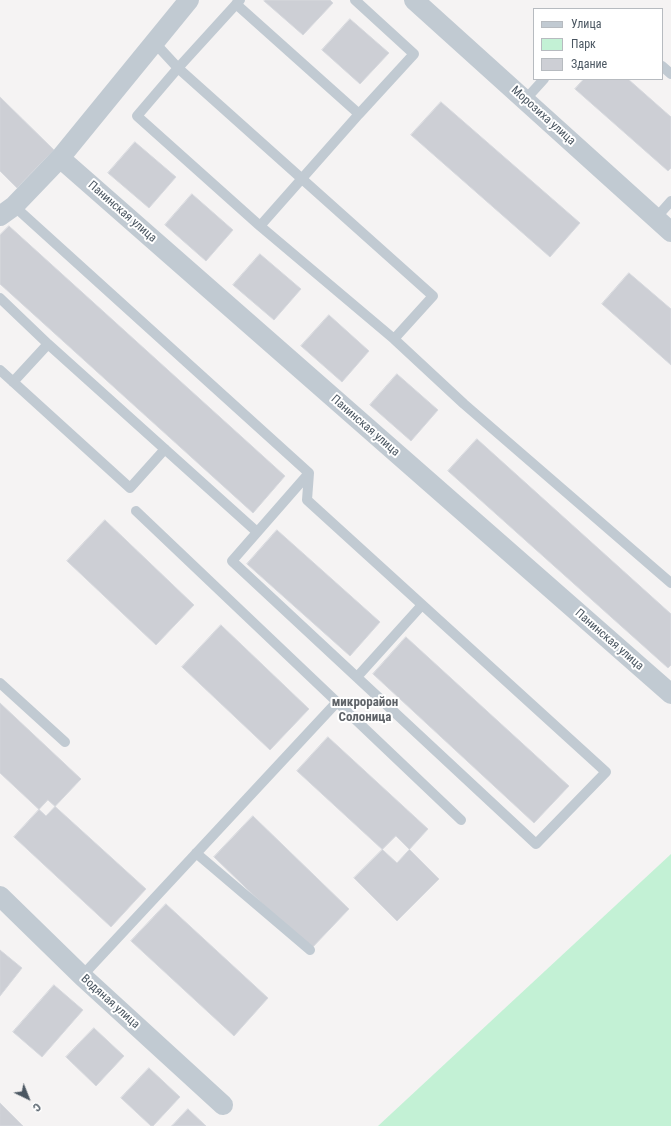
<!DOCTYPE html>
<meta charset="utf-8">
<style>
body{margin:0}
#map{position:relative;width:671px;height:1126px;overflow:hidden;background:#f5f3f3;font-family:"Roboto Condensed",sans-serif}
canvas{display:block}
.legend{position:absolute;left:533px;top:8px;width:130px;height:72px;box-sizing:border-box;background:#fff;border:1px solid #b7bbc0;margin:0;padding:5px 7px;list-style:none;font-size:12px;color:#4a5661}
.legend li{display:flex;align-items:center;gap:8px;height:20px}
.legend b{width:20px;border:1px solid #b7bbc0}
.north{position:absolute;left:8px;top:1078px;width:40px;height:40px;-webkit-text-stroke:3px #fff;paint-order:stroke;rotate:137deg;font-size:11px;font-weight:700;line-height:16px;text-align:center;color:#4a5661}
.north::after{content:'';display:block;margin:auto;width:14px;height:18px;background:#4a5661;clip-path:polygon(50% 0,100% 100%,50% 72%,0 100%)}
</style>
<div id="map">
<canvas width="671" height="1126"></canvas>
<ul class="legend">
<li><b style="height:5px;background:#c1cad2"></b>Улица</li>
<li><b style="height:11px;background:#c3f1d5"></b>Парк</li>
<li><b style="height:11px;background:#cdcfd5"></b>Здание</li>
</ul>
<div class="north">С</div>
</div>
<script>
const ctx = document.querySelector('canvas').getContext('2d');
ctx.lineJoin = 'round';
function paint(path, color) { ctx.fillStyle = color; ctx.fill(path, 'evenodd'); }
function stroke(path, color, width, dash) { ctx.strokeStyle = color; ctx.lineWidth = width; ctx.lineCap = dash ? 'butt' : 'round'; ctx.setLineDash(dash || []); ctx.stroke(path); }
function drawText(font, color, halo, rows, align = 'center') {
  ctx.font = font + ' "Roboto Condensed",sans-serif'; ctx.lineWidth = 4; ctx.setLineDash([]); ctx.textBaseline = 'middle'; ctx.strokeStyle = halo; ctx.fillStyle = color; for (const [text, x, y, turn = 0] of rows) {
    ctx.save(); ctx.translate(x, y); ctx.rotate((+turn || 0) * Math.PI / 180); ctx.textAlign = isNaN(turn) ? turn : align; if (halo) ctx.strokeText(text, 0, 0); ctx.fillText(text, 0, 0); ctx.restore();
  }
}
paint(new Path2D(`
 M 671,854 L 671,1126 L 378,1126 Z`), '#c3f1d5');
const building = new Path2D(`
 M 265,0 L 330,0 L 333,3 L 303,35 L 264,1 Z
 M 350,19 L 389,53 L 360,84 L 322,50 Z
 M 584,79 L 628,79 L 671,117 L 671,168 L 668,171 L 575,89 Z
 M 0,97 L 54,150 L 17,188 L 0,171 Z
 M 441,102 L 580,223 L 550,257 L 411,135 Z
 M 135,142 L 176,177 L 149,208 L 108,173 Z
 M 192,194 L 233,230 L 206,261 L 165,225 Z
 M 9,226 L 285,476 L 253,513 L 0,284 L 0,235 Z
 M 260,254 L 301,289 L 274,320 L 233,285 Z
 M 629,273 L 671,309 L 671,365 L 602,304 Z
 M 329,315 L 369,351 L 342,382 L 301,346 Z
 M 397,374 L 438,410 L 411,441 L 370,405 Z
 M 477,439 L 671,614 L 671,665 L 668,668 L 448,471 Z
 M 105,520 L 194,605 L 156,645 L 67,561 Z
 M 277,530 L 380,622 L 350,656 L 247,564 Z
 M 221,625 L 309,709 L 270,750 L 182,667 Z
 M 406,637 L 569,786 L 534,823 L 373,674 Z
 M 0,703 L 81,779 L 46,816 L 0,773 Z
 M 328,737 L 428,829 L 397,863 L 297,771 Z
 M 48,800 L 146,889 L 111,927 L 14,837 Z
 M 253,816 L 349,909 L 310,950 L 214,857 Z
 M 396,836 L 439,879 L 397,921 L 354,878 Z
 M 166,904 L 268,998 L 234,1036 L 131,941 Z
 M 0,950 L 22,968 L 0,996 Z
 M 54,985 L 83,1010 L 42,1057 L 13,1032 Z
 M 94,1028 L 124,1056 L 96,1086 L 66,1057 Z
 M 149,1068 L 180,1097 L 153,1126 L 151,1126 L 121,1098 Z
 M 0,1103 L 23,1126 L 0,1126 Z
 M 188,1109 L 206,1126 L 172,1126 Z`);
paint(building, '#cdcfd5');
stroke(building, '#d7d9de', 1);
stroke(new Path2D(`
 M 240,0 L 178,68 L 137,116 L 260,226 L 359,114
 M 236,4 L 359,114 L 414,54 L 355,0
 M 154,42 L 178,68 L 433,296 L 394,339 L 260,226
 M 662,66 L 671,74
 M 525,100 L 544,79
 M 14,206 L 309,473 L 307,500 L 606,772 L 536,844 L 232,561 L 309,473
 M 656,218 L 671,201
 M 0,298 L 48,344 L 257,532
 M 394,339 L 464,404 L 671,583
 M 0,370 L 130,488 L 165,449
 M 13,382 L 48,344
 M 136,511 L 461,820
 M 357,677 L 422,605
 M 0,683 L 65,742
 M 196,853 L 310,950
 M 82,976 L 337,702`), '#c1cad2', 10);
stroke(new Path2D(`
 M 414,0 L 671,232
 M 60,158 L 671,694
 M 0,216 L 14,206 L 60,158 L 189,0
 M 0,896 L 82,976 L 223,1105`), '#c1cad2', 20);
drawText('12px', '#4a5661', '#fff', [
 ["Морозиха улица",543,116,42],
 ["Панинская улица",122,212,41],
 ["Панинская улица",365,426,41],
 ["Панинская улица",609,640,41],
 ["Водяная улица",110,1002,42]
]);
drawText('bold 13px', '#5f6368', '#fff', [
 ["микрорайон",365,703],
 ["Солоница",365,718]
]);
</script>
